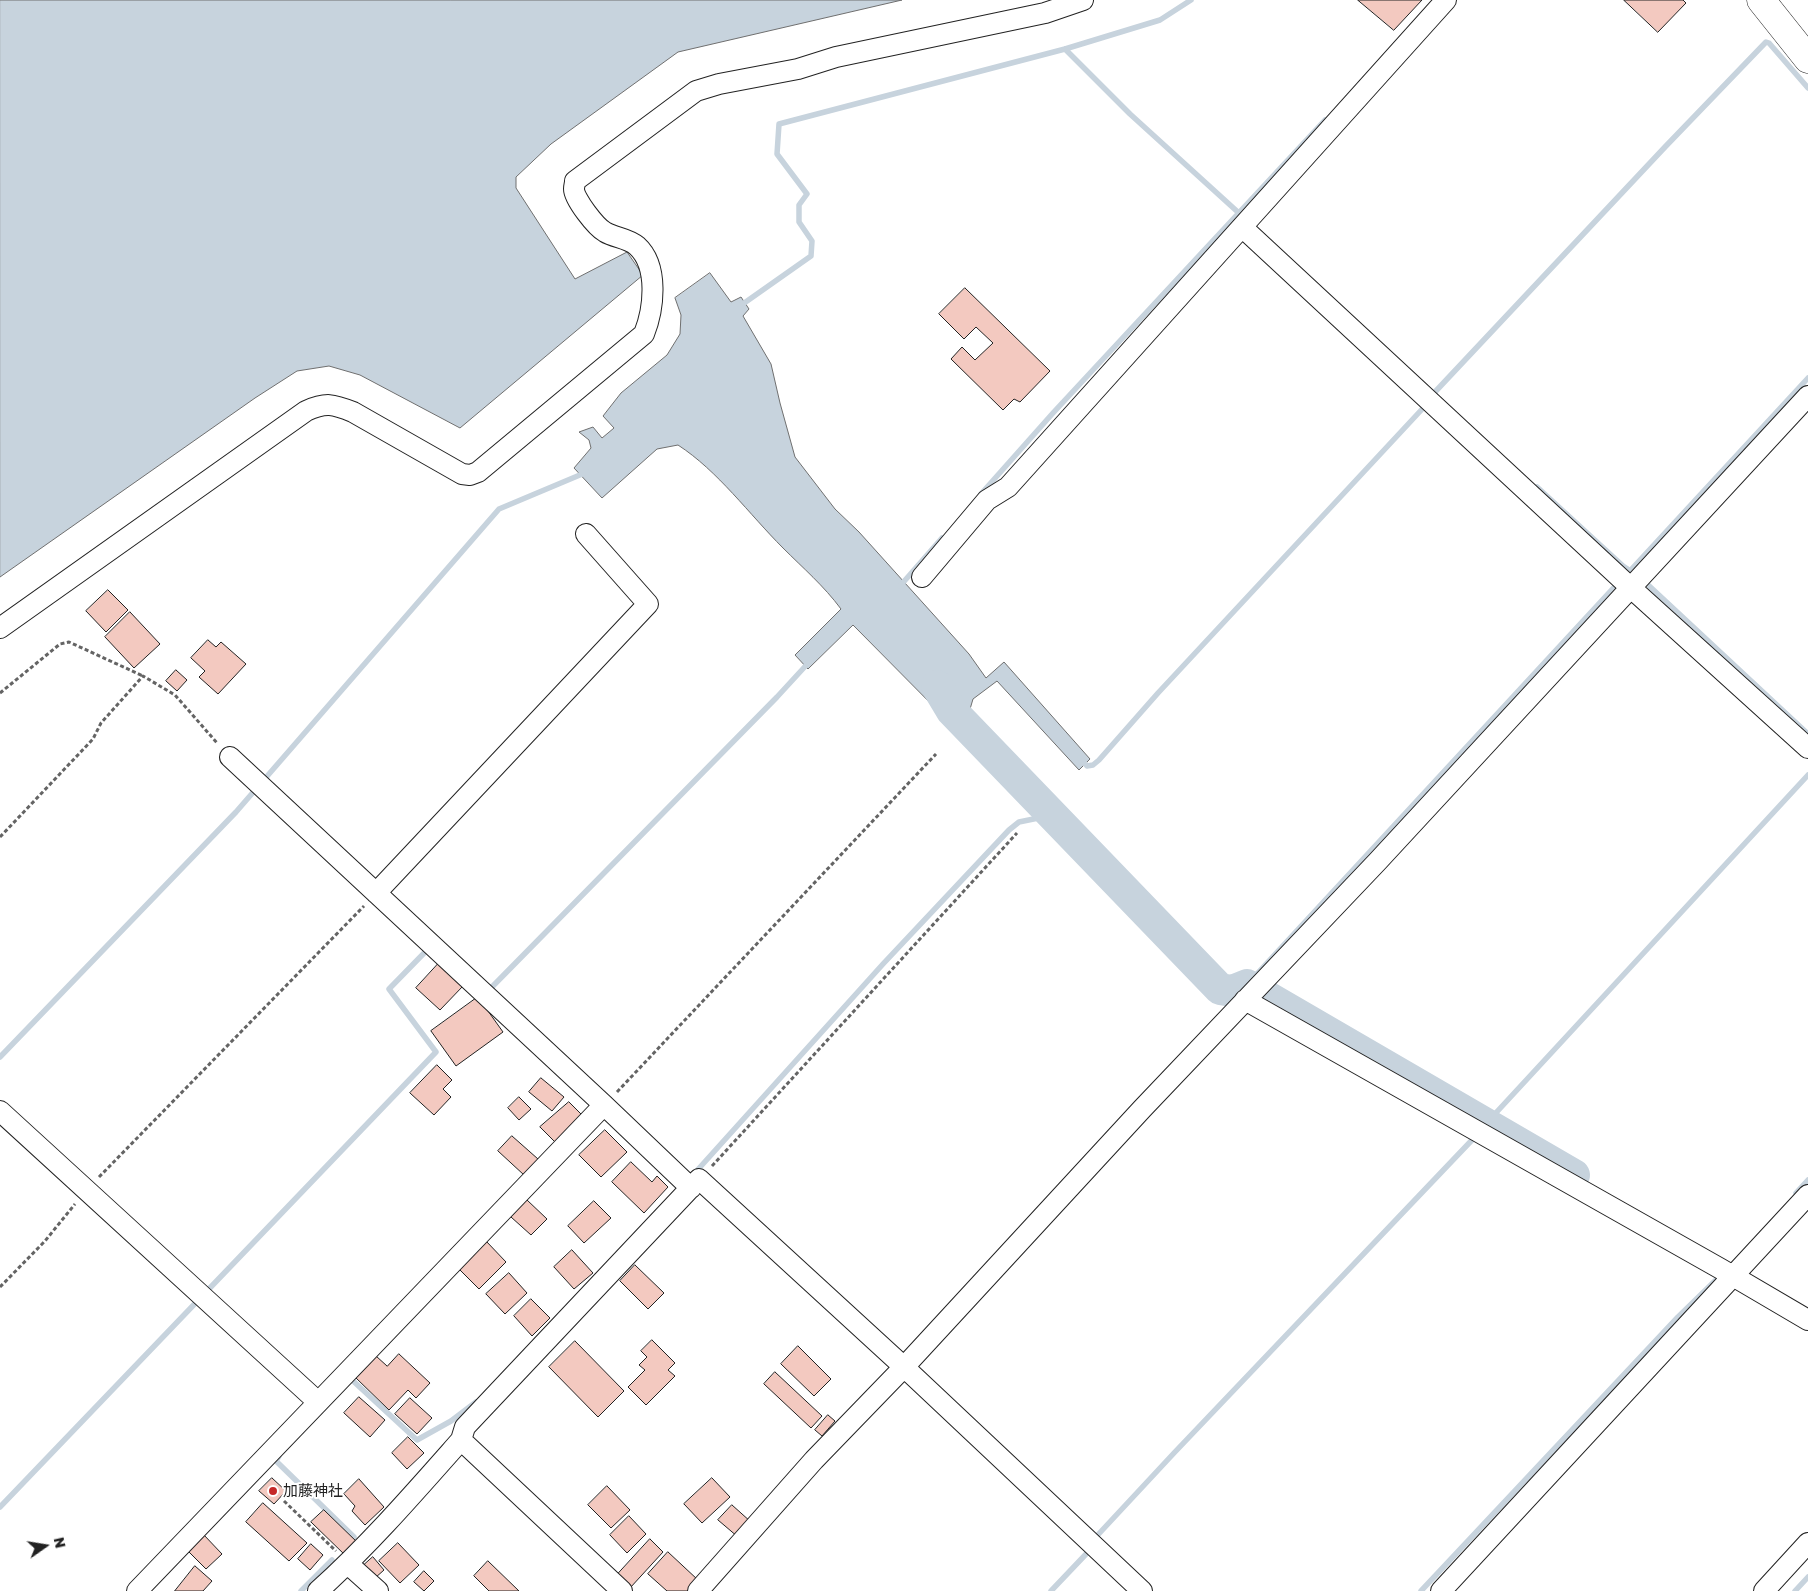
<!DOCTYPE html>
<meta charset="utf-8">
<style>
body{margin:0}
#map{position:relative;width:1808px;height:1591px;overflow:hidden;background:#fff;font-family:"Golos Text",sans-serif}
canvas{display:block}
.north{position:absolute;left:20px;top:1521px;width:50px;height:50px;-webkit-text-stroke:4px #fff;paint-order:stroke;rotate:77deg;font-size:14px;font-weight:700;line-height:20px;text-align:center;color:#222}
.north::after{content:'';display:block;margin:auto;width:18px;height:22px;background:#222;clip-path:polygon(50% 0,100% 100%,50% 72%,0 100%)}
</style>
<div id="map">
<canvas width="1808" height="1591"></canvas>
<div class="north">N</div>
</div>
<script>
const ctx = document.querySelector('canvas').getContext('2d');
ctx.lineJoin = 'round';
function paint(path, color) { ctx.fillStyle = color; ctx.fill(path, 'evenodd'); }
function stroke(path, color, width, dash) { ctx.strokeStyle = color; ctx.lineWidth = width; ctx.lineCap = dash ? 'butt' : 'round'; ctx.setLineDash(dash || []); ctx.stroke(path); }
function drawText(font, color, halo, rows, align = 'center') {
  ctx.font = font + ' "Golos Text","Noto Sans JP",sans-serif'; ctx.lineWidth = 4; ctx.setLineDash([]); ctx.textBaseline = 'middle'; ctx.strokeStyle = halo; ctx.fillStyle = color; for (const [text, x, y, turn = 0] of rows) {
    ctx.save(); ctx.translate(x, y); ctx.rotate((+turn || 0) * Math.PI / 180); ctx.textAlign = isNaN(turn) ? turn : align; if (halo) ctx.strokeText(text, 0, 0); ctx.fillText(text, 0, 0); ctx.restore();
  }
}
const water = new Path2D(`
 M 0,0 L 902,0 L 678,52 L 551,144 L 516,177 L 516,188 L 575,279 L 627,252 L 643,275 L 460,428 L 360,375 L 329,366 L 297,371 L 255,398 L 0,577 Z
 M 710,273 L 731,302 L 741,297 L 749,309 L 743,316 L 771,364 L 780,403 L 795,457 L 835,509 L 859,532 L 969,654 L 986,678 L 1004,662 L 1090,759 L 1079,770 L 997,681 L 973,699 L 968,716 L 955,728 L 853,625 L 808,669 L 795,655 L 841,609 C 824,586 803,568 783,548 C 749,514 718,471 678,445 L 657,449 L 602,498 L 574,468 L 591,448 L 589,440 L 579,432 L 593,427 L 602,438 L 614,428 L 603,416 L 621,393 L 667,355 L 680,334 L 681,315 L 675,298 Z`);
paint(water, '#c7d3dd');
stroke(water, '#6f6f6f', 1);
stroke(new Path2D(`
 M 1065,49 L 1130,114 L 1240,214
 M 740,306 L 811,256 L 812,241 L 799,222 L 799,205 L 807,194 L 777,154 L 779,124 L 1065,49 L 1160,20 L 1191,0
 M 1537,487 L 1623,566 L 1632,572
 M 981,494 L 1053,413 L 1325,120
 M 1628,573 L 1808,378
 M 1646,583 L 1808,734
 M 900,586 L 942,538
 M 1080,758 L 1087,766 L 1093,765 L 1099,760 L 1158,693 L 1425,406 L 1434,393 L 1665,147 L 1766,42 L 1769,43 L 1808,88
 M 1255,976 L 1618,583
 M 487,988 L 489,990 L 777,697 L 811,660
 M 0,1057 L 236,812 L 499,509 L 587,472
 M 1481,1129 L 1808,775
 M 693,1175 L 883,964 L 1009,830 L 1019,822 L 1053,815
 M 1796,1193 L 1808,1180
 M 348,1381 L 351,1379 L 417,1440 L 451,1421 L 476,1402
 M 279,1456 L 276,1461 L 354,1537
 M 0,1507 L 436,1052 L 389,989 L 429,948
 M 1094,1539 L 1174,1453 L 1472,1140
 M 301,1591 L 332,1560
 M 1051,1591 L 1088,1552
 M 1421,1591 L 1678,1317 L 1719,1277
 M 1795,1591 L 1808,1577`), '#c7d3dd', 5.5);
stroke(new Path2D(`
 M 937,686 L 952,711 L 1220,989 L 1232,991 L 1247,985 L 1574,1175`), '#c7d3dd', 32);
const building = new Path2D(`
 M 1358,0 L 1422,0 L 1394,30 Z
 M 1624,0 L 1683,0 L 1686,3 L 1658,32 Z
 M 965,288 L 1050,371 L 1020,402 L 1014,399 L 1003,410 L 951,359 L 962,347 L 975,360 L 993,343 L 976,327 L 964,339 L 939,314 Z
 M 108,590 L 128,610 L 106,632 L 86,611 Z
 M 130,612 L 160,644 L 134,668 L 105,637 Z
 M 208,640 L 216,647 L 221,642 L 246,664 L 218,694 L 199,677 L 205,671 L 191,658 Z
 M 176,670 L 187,680 L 177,691 L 166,681 Z
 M 439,963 L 463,986 L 440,1010 L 416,988 Z
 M 478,997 L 503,1032 L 456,1066 L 431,1031 Z
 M 437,1065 L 452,1080 L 443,1089 L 451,1097 L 434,1115 L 410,1093 Z
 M 541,1078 L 564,1097 L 552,1111 L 529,1092 Z
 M 519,1097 L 531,1109 L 519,1120 L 508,1108 Z
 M 569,1102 L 582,1115 L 556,1143 L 540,1127 Z
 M 605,1130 L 627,1152 L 601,1177 L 579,1155 Z
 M 512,1136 L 538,1159 L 524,1175 L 498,1151 Z
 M 631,1162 L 652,1182 L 657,1176 L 668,1187 L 644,1213 L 612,1182 Z
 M 527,1200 L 547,1219 L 531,1235 L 511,1217 Z
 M 594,1201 L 611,1218 L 584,1243 L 568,1226 Z
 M 486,1241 L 506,1262 L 479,1289 L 459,1269 Z
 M 572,1250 L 593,1273 L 574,1289 L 554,1267 Z
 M 635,1265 L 664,1293 L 648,1309 L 620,1281 Z
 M 509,1273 L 527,1293 L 505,1314 L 486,1294 Z
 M 531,1299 L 550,1318 L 532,1336 L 514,1316 Z
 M 652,1340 L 675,1363 L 668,1370 L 675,1376 L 646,1405 L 628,1387 L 645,1370 L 639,1365 L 647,1357 L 641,1351 Z
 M 575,1341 L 624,1391 L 598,1417 L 549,1367 Z
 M 798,1346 L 831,1379 L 814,1396 L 781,1364 Z
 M 399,1354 L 430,1383 L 416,1398 L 408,1390 L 389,1410 L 356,1378 L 376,1356 L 387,1366 Z
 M 775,1372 L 822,1416 L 811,1428 L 764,1384 Z
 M 359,1397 L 385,1420 L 370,1437 L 344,1413 Z
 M 410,1398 L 432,1418 L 417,1434 L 395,1414 Z
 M 828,1415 L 835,1421 L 822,1436 L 815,1430 Z
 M 408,1437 L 424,1453 L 407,1469 L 392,1453 Z
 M 272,1478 L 286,1491 L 274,1504 L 259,1491 Z
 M 712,1478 L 730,1497 L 702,1523 L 684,1504 Z
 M 359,1479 L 384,1507 L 365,1525 L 352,1511 L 355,1506 L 344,1494 Z
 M 607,1486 L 630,1510 L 611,1528 L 588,1505 Z
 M 263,1503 L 307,1543 L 289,1561 L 246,1522 Z
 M 732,1505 L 751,1522 L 738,1537 L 718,1520 Z
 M 324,1510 L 359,1544 L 346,1556 L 311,1522 Z
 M 629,1516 L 646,1534 L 627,1553 L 610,1535 Z
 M 203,1534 L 222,1554 L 206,1569 L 187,1550 Z
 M 650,1539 L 663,1552 L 630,1588 L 617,1575 Z
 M 398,1543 L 419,1565 L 400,1583 L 379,1561 Z
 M 311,1544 L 323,1555 L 310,1570 L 298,1559 Z
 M 668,1552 L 698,1580 L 688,1591 L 667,1591 L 648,1574 Z
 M 373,1557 L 384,1570 L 375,1578 L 364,1565 Z
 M 488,1561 L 519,1591 L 489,1591 L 474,1576 Z
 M 195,1566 L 212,1581 L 203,1591 L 175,1591 Z
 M 424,1571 L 434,1581 L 424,1591 L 414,1582 Z`);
paint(building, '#f3c9c0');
stroke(building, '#222', 1);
const minor = new Path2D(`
 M 1242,227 L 1630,587 L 1808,748
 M 922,577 L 987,500 L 1008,487 L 1446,0
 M 0,628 L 306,411 C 326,402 333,404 353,412 L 462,474 L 470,475 L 478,472 L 644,334 C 654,309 659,266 637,246 C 628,238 615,238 605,232 C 596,227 574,199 574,189 C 574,186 575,184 575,181 L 696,91 L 719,84 L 798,69 L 836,57 L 1045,13 L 1083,0
 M 230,757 L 604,1105 L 691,1188
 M 376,893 L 648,604 L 586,534
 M 1245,1000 L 1721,1269 L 1808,1320
 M 0,1111 L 318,1402
 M 461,1440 L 622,1591
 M 348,1564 L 378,1591
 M 137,1591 L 604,1105
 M 318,1591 C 370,1544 415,1492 461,1440 L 465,1427 L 699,1179 L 904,1367 L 1142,1591
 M 698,1591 L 814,1460 L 904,1367 L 1142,1109 L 1377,862 L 1808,396
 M 1441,1591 L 1808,1195
 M 1764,1591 L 1808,1543`);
const highway = new Path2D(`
 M 1761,0 L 1808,59`);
stroke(minor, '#222', 22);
stroke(highway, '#222', 29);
stroke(new Path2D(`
 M 0,693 L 60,644 L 69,642 L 143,676
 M 0,837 L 93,739 L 101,723 L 143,676 L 175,695 L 218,744
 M 617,1092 L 936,754
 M 712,1166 L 1017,833
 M 99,1177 L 364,906
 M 0,1287 L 45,1241 L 75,1204
 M 284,1501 L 336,1551`), '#646464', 3, [4, 2.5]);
stroke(minor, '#fff', 20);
stroke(highway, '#fff', 28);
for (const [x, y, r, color] of [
 [273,1491,5,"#c62828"]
]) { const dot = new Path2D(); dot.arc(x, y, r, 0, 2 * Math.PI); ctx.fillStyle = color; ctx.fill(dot); stroke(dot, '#fff', 2); }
drawText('15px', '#222', '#fff', [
 ["加藤神社",283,1491]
], 'left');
</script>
